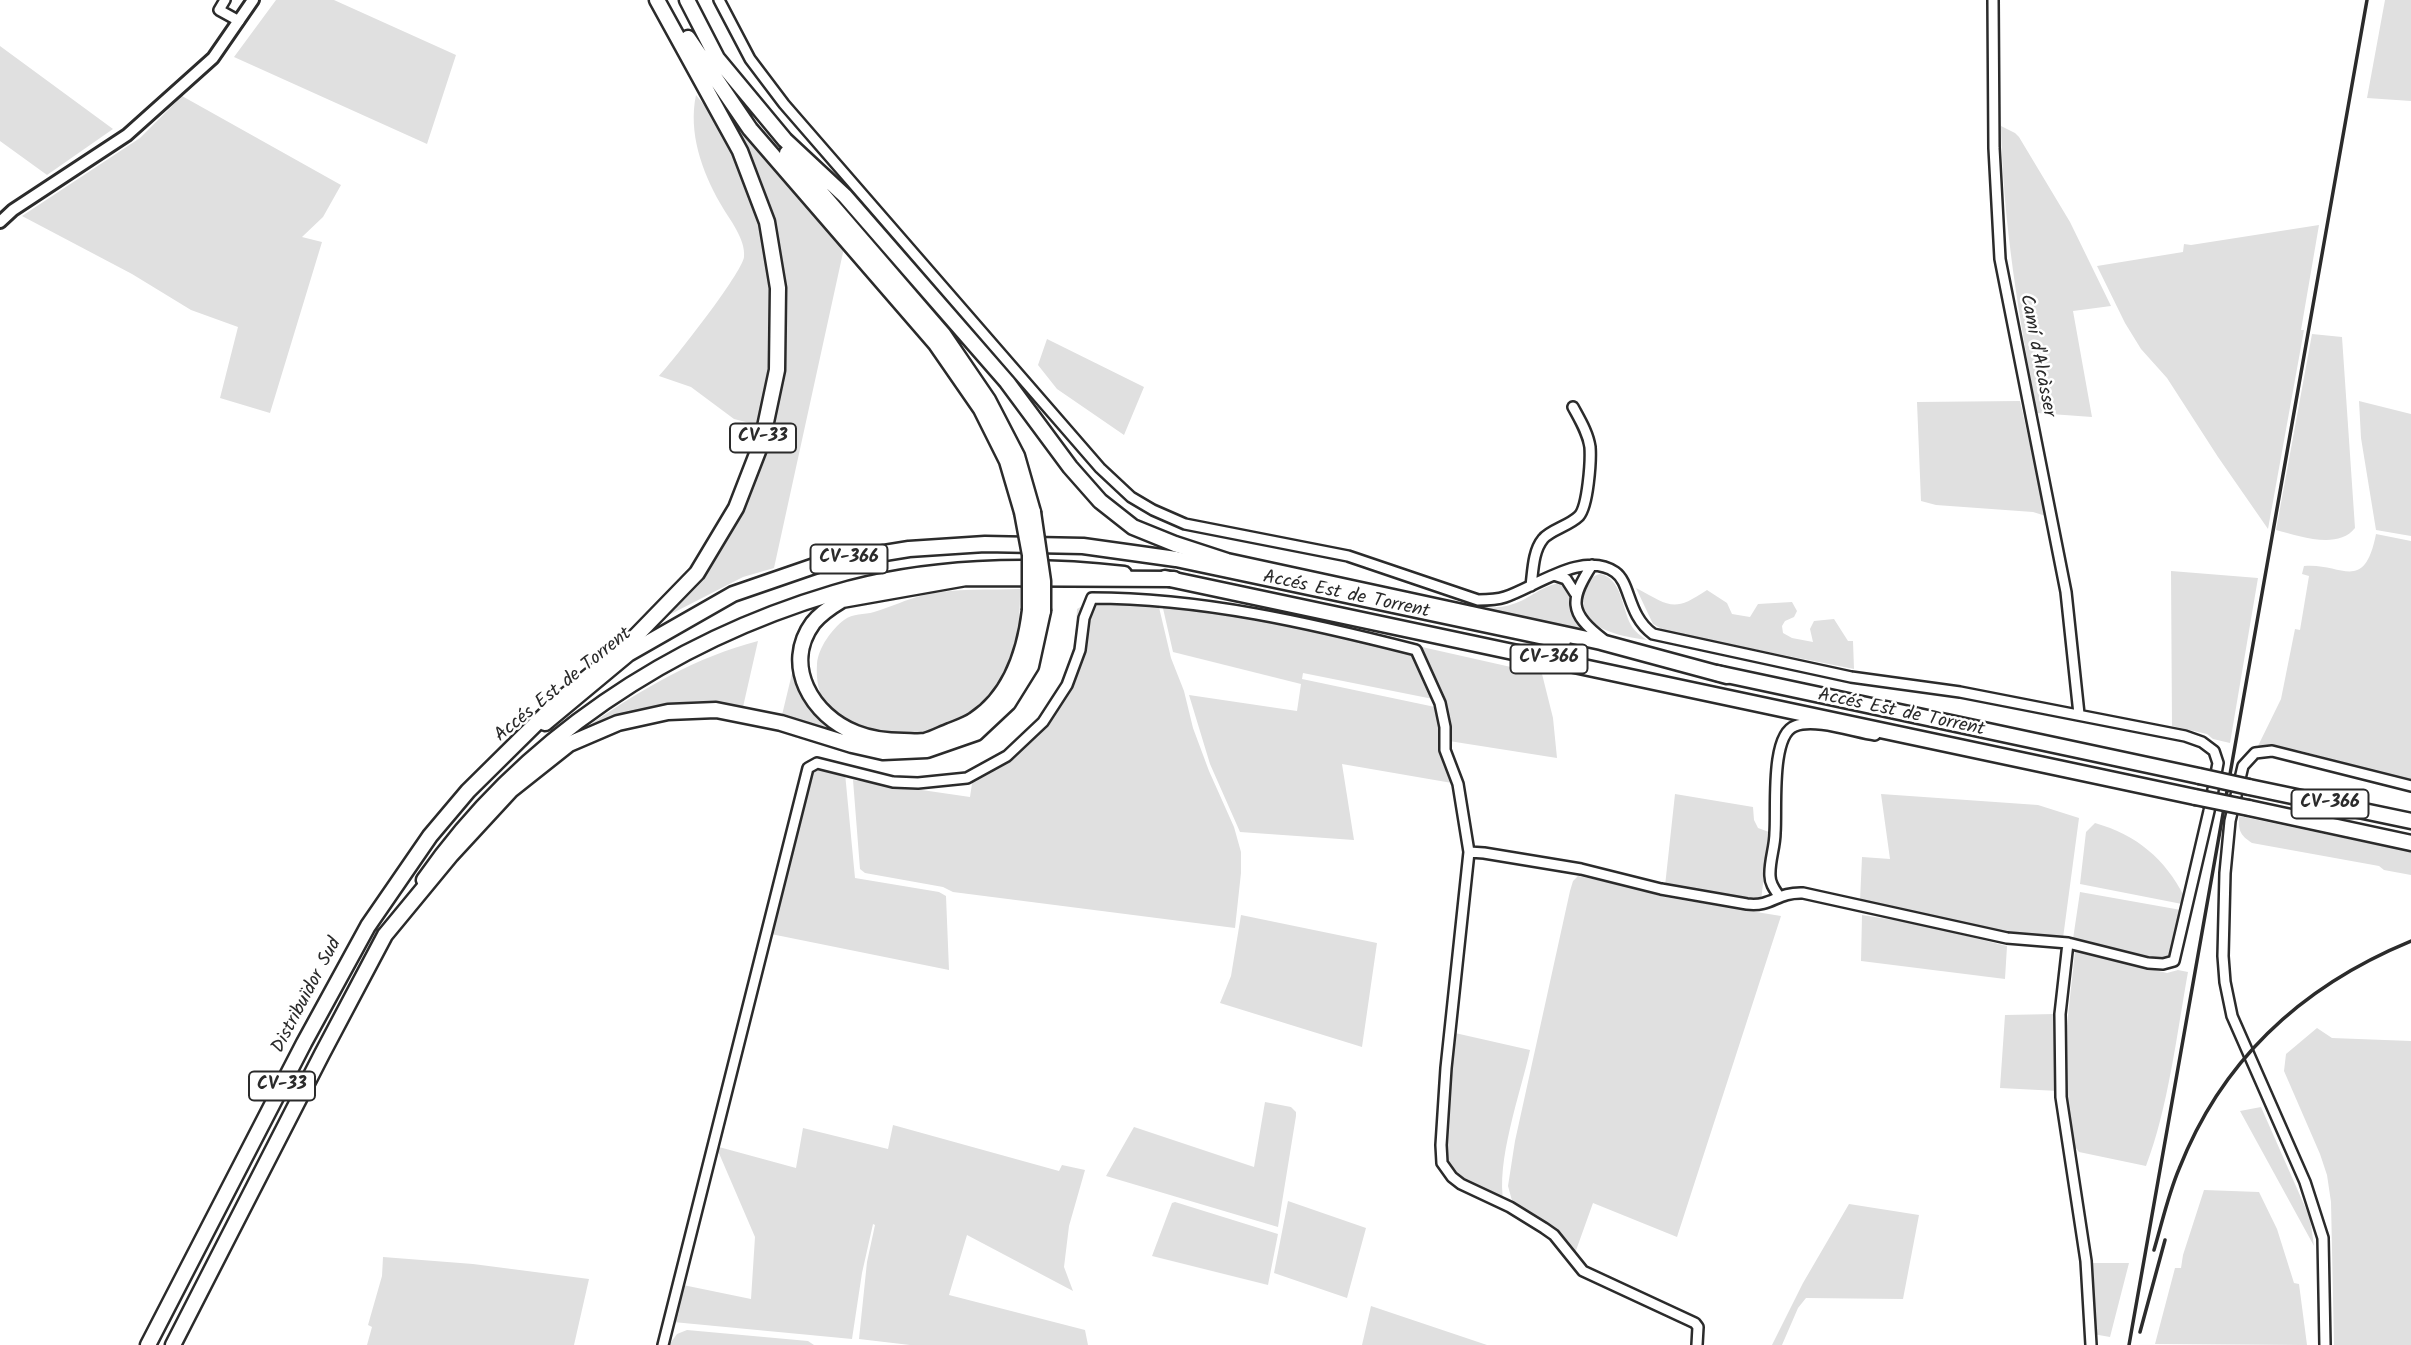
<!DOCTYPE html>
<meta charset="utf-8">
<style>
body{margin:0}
canvas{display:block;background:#fff}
</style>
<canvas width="2411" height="1345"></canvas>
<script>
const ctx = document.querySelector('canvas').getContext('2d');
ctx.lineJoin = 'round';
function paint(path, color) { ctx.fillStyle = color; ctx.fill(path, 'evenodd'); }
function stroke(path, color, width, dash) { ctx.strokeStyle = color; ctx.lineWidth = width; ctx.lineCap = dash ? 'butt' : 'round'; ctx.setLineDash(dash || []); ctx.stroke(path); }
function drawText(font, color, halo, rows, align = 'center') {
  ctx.font = font + ' Kalam,sans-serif'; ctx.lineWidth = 5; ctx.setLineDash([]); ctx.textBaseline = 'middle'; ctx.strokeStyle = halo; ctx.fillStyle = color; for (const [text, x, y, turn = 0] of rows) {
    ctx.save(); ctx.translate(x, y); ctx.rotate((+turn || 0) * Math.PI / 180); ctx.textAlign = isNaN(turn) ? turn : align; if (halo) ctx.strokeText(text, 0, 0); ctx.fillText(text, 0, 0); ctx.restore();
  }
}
paint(new Path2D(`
 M 276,0 L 334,0 L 456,55 L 427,144 L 234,57 Z
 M 2385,0 L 2411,0 L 2411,101 L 2367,98 Z
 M 0,46 L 113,129 L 47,175 L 0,141 Z
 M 696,95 C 706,108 717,120 725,134 C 775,225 781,325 758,425 L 734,419 L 691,387 L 659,376 C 674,360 742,273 744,257 C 746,239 729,219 720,203 C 702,171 688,133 696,95 Z
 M 182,96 L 341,185 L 323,217 L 302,237 L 322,242 L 270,413 L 220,398 L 238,327 L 191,310 L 132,274 L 22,216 L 140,138 Z
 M 734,116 L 844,248 L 774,568 L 743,577 L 667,616 C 692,587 718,556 736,522 C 785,425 797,315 771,210 C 763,178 746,147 734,116 Z
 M 2001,126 L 2015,133 L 2019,137 L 2070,222 L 2111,306 L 2073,311 L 2092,417 L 2037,413 C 2019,316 2003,224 2001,126 Z
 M 2319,225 L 2301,330 L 2304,330 L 2268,529 L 2218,457 L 2167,378 L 2141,349 L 2125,323 L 2097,266 L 2183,252 L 2184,244 L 2191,245 Z
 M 2312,334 L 2342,337 L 2355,528 C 2338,550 2299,536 2276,530 Z
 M 1047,339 L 1144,387 L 1124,435 L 1057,389 L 1038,365 Z
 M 2020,401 L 2046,516 L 2033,512 L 1936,505 L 1921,501 L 1917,402 Z
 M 2359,401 L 2411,414 L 2411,536 L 2376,530 L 2361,438 Z
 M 2376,534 L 2411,541 L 2411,780 L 2297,750 L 2257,748 L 2281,699 L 2295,629 L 2300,630 L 2309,576 L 2302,574 L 2304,566 C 2341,562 2364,595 2376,534 Z
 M 2171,571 L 2258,578 L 2230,743 L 2213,739 L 2207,734 L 2172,726 Z
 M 1600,574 C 1622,578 1622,609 1631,625 C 1635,632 1641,636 1647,640 C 1620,636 1573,629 1585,588 C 1588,580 1592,576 1600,574 Z
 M 1561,583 C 1574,590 1571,615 1582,630 L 1473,607 C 1486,607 1500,609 1513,604 C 1530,599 1542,585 1561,583 Z
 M 1636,588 C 1670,606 1673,613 1707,590 L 1727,603 L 1732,614 L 1750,617 L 1758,604 L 1792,602 L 1797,611 L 1794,617 L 1785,621 L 1782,626 L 1783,633 L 1792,638 L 1813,642 L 1810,629 L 1814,621 L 1834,619 L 1848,641 L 1853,641 L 1854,669 L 1667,632 L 1653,624 Z
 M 1020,589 C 1020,627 1017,669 989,699 C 951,740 871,749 830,708 C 818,696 816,680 817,664 C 818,648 832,629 844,620 C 853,613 864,615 874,612 C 891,607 907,599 924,595 C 955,588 989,590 1020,589 Z
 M 1091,601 L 1158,603 L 1171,658 L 1184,691 L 1193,728 L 1209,771 L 1234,827 L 1241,852 L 1241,873 L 1235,928 L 953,892 L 943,887 L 865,873 L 860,869 L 853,780 L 970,797 L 974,770 C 1018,747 1060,708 1071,658 C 1075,642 1076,625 1077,609 Z
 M 1162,604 C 1232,615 1302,625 1370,643 C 1383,646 1406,649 1416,659 C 1425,669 1429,686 1433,699 L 1303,673 L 1302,679 L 1435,707 L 1452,783 L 1342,764 L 1354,840 L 1240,832 L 1210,764 L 1189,695 L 1297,711 L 1301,684 L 1173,652 Z
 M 758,641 L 743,707 C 692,693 640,709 591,724 C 644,688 696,657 758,641 Z
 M 1422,647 L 1542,674 L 1553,718 L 1557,758 L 1449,741 L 1437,689 Z
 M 795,661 C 792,695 815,715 839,734 L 782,715 Z
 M 811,759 L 845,773 L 855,878 L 939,892 L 946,896 L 949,970 L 771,934 L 802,807 Z
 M 1675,794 L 1753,807 L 1754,820 L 1758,828 L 1769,832 L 1761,901 L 1665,886 Z
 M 1881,794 L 2038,805 L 2079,818 L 2063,938 L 2061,939 L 2008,934 L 1860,901 L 1862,857 L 1890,859 Z
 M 2239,816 L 2411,852 L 2411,875 L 2384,870 L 2379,866 L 2252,843 C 2240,835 2238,830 2239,816 Z
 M 2095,823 C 2137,835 2165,859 2184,896 L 2182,904 L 2080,884 L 2086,832 Z
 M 1578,876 L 1632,887 L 1664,897 L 1781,916 L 1677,1237 L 1593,1203 L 1574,1256 L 1514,1208 L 1508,1186 L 1515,1141 L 1570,891 L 1573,881 Z
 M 2080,892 L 2181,910 L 2169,956 L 2165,959 L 2127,956 L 2073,939 Z
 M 1241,915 L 1377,943 L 1362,1047 L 1220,1003 L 1231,976 Z
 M 1862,915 L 1919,924 L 2007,946 L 2005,979 L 1861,961 Z
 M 2075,950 L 2167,973 L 2178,970 L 2188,972 C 2177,1033 2168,1109 2146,1166 L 2079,1152 C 2076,1148 2072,1144 2070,1139 C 2055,1093 2071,1000 2075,950 Z
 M 2055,1014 L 2058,1091 L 2000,1088 L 2005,1015 Z
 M 2317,1028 L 2332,1038 L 2411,1041 L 2411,1345 L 2334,1345 L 2331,1202 L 2327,1175 L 2320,1154 L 2284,1071 L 2286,1054 Z
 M 1455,1033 L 1530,1050 C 1521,1092 1495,1163 1504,1204 C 1487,1194 1461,1185 1450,1168 C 1438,1151 1453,1058 1455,1033 Z
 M 1265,1102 L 1291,1107 L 1296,1112 L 1296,1116 L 1278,1227 L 1106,1176 L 1134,1127 L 1254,1167 Z
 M 2261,1107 L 2310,1218 L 2314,1246 L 2240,1111 Z
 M 893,1125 L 1059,1171 L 1062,1165 L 1085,1170 L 1069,1226 L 1064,1267 L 1073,1291 L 967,1235 L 949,1295 L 1085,1330 L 1088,1345 L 910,1345 L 859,1339 L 867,1262 L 875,1225 L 873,1224 L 862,1273 L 852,1339 L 673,1322 L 683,1285 L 751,1299 L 755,1237 L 718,1151 L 719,1147 L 796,1168 L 803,1128 L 888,1149 Z
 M 2204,1190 L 2259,1192 L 2277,1229 L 2294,1283 L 2299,1284 L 2307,1345 L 2155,1344 L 2175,1268 L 2181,1268 L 2183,1255 Z
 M 1288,1201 L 1366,1228 L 1347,1298 L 1274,1273 Z
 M 1175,1202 L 1278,1234 L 1268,1285 L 1152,1256 L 1172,1203 Z
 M 1849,1204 L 1919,1215 L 1903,1299 L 1806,1298 L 1798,1308 L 1782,1345 L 1772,1345 L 1803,1283 Z
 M 383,1257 L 473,1264 L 589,1279 L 574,1345 L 367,1345 L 372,1327 L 368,1325 L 382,1276 Z
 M 2089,1263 L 2129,1263 L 2110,1337 L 2093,1334 Z
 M 1371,1306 L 1487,1345 L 1362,1345 Z
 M 687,1330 L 808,1341 L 814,1345 L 669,1345 L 677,1334 Z`), '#e0e0e0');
const minor = new Path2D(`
 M 225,0 L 219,10 L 239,21
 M 719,0 L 750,59 L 784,104 L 1100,468 L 1131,497 L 1153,510 L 1185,524 L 1348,556 L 1478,600 C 1487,600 1496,600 1505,597 C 1535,587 1584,550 1615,572 C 1631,583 1627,615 1653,634 L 1851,677 L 1960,692 L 2185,736 L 2202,742 L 2214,751 L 2218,763 L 2209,811 L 2174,961 L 2163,964 L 2148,963 L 2068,943 L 2007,938 L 1803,893 C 1776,892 1773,907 1747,904 L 1661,889 L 1581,869 L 1484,853 L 1469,852
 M 1993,0 L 1994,148 L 2000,259 L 2066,592 L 2079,714
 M 1592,565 C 1570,599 1568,613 1603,639
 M 1554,575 L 1566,579 L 1575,593
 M 1531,586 C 1533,571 1533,551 1543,539 C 1550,530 1569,526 1579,516 C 1588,506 1591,461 1590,447 C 1588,433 1580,420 1573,407
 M 1779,896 C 1775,890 1770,884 1770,876 C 1769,862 1775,847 1775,833 C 1777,810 1770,735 1795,726 C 1815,718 1854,732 1875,735
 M 2068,943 L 2060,1014 L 2061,1097 L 2086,1261 L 2091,1345
 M 663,1345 L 808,768 L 817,763 L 893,782 L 918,783 L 967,778 L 1007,756 L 1043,722 L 1067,685 L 1080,650 L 1084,618 L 1092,598 C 1202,598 1310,623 1416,650 L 1440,703 L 1445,727 L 1445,750 L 1458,784 L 1469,852 L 1446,1068 L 1441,1145 L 1442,1163 L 1452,1177 L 1461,1184 L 1510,1207 L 1544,1228 L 1554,1235 L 1583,1271 L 1695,1323 L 1698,1327 L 1697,1345
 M 2325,1345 L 2323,1238 L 2305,1182 L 2232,1016 L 2225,982 L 2223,956 L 2225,873 L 2230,821 L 2243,766 L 2255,753 L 2272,751 L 2411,786`);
const tertiary = new Path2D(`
 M 0,222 L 13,210 L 127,135 L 213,58 L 253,0`);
const primary = new Path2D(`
 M 1165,578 L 2195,797
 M 1717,673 L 2199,776
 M 545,723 L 628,654 L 733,594 L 823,563 L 909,549 L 985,544 L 1083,546 L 1176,559 L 1563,641
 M 2249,787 L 2411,821
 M 2249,808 L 2411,843
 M 424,880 C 521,740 672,641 834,593 C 924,566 1031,563 1124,574`);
const trunk = new Path2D(`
 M 687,0 L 720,64
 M 688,38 L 750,129 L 936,344 L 981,409 L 1007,461 L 1022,512
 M 716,57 L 785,140 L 845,196 L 1007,382 L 1070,467 L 1100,501 L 1133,527 L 1175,544 L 1227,561 L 1601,642 L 1727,676
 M 787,153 L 943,334 L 988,400 L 1017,456 L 1033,512
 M 1030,610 C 1025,652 1010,696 974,720 C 967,725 957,728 950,731 C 942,734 933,739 925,741 C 918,742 910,741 904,741 C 888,741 871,739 856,733 C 812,716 782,665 813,623 C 821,613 832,606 842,600 L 966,578 L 1174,579
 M 148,1345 L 304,1043 L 368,926 L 430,836 L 468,791 L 559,701 L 629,643 L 697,573 L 736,508 L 762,441 L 777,370 L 778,288 L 767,222 L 740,151 L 657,0
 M 173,1345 L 322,1054 L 385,935 L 451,855 L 511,790 L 569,744 L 618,723 L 668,712 L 716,710 L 781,723 L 852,745 L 883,752 L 927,750 L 976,733 L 1008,703 L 1031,666 L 1043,611`);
stroke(minor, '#2b2b2b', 14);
stroke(tertiary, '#2b2b2b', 16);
stroke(primary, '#2b2b2b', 19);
stroke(trunk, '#2b2b2b', 19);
stroke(minor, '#fff', 9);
stroke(tertiary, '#fff', 10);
stroke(primary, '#fff', 14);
stroke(trunk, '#fff', 14);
stroke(new Path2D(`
 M 2154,1250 C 2162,1223 2168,1195 2179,1169 C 2222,1059 2304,985 2411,941
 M 2140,1332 L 2165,1240
 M 2129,1345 L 2367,0`), '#2b2b2b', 3.5);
const primaryBridge = new Path2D(`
 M 2199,776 L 2249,787
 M 2195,797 L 2249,808`);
const trunkBridge = new Path2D(`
 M 1022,512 L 1030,555 L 1030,610
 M 1033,512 L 1043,581 L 1043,611`);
stroke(primaryBridge, '#2b2b2b', 19, []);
stroke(trunkBridge, '#2b2b2b', 19, []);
stroke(primaryBridge, '#fff', 14);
stroke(trunkBridge, '#fff', 14);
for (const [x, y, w] of [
 [763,438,66],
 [849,559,77],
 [1549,659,77],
 [2330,804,77],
 [282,1086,66]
]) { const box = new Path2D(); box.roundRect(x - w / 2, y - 14.5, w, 29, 5); ctx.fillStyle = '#fff'; ctx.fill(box); stroke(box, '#2b2b2b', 2); }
drawText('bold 18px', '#2b2b2b', null, [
 ["CV-33",763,438],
 ["CV-366",849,559],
 ["CV-366",1549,659],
 ["CV-366",2330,804],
 ["CV-33",282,1086]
]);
drawText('19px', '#2b2b2b', '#fff', [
 ["Camí d'Alcàsser",2036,356,79],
 ["Accés Est de Torrent",1346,596,12],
 ["Accés Est de Torrent",564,686,-39],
 ["Accés Est de Torrent",1901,714,12],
 ["Distribuïdor Sud",308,996,-62]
]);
</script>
